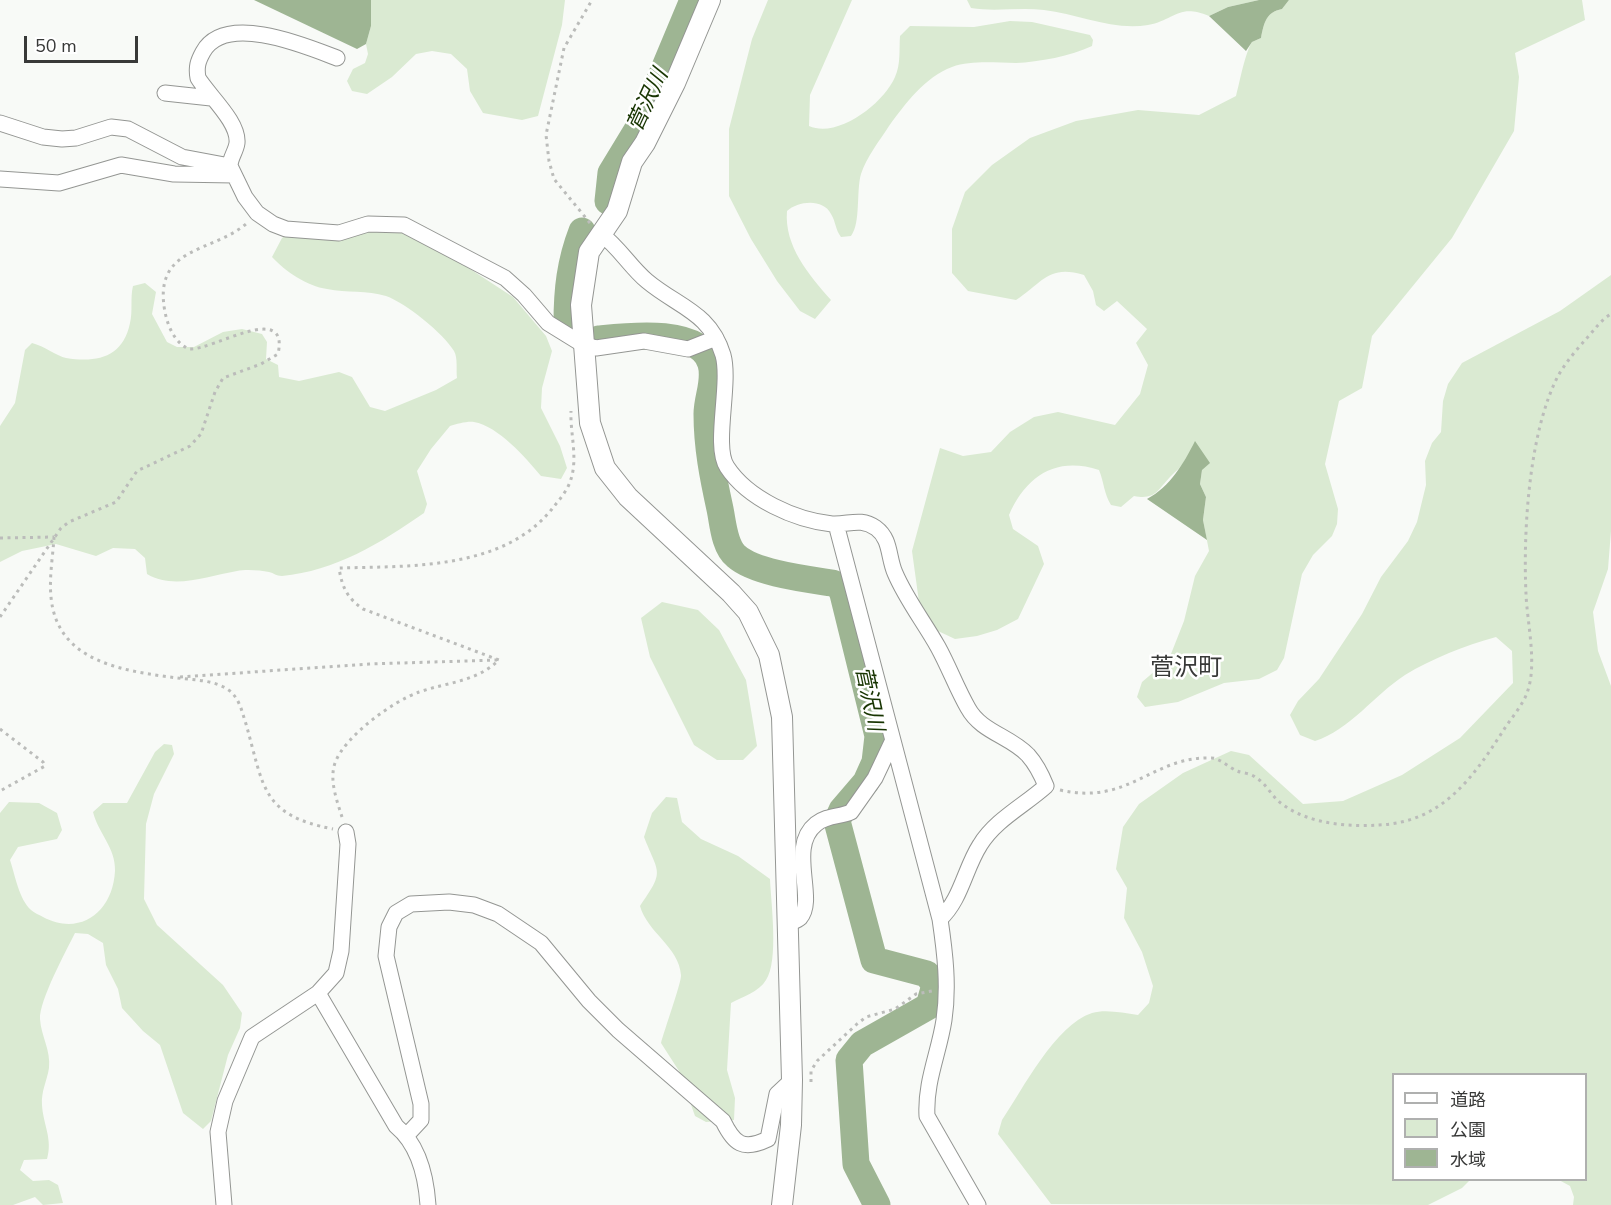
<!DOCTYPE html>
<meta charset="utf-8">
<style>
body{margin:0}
#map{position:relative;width:1611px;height:1205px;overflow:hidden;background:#f8faf7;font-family:"Nunito Sans","Noto Sans JP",sans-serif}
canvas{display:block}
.legend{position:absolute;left:1392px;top:1073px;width:195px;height:108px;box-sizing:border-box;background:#fff;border:2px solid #afb0af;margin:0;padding:8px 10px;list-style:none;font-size:18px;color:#383938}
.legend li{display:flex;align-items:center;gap:12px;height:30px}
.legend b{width:30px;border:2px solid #afb0af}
.scale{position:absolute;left:24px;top:36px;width:114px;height:27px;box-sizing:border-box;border:3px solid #383938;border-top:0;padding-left:8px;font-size:18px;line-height:21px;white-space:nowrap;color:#383938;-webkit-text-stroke:4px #fff;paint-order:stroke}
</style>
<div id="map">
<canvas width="1611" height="1205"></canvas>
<ul class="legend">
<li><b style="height:8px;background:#fff"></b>道路</li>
<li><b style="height:16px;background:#daead2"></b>公園</li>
<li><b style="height:16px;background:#9eb593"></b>水域</li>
</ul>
<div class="scale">50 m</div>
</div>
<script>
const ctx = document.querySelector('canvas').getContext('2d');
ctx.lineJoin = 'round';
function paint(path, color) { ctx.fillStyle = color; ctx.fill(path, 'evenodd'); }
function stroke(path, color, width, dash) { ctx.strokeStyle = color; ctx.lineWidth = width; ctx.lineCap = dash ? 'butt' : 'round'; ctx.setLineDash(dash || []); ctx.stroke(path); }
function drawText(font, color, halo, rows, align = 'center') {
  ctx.font = font + ' "Nunito Sans","Noto Sans JP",sans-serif'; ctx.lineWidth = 5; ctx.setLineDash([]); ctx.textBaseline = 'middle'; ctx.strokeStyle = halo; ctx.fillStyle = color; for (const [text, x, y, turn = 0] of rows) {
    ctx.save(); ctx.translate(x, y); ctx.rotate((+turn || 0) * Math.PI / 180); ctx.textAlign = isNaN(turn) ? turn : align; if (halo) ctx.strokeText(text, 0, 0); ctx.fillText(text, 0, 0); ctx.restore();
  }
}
paint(new Path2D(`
 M 371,0 L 565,0 L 562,25 L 538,116 L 522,120 L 483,113 L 470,91 L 467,69 L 451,54 L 432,51 L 416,54 L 392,77 L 367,94 L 352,91 L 347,81 L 353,69 L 365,63 L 368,54 L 366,44 L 371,26 Z
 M 768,0 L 852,0 L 810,95 L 809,126 C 838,139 884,103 895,77 C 901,64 899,49 900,36 L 910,26 L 974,27 L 1010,21 L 1032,22 L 1090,35 L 1093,40 L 1092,46 C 1071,56 1039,62 1016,63 C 995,63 972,60 952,67 C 925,77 905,104 889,126 C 880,140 866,158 861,174 C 856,191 861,223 851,236 L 841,237 C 835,229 836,222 831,214 C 823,198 798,201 787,211 C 784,246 809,275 831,300 L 815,319 L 800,311 L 777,281 L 751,239 L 729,196 L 729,129 L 752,39 Z
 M 967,0 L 1259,0 L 1228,7 L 1209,16 C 1178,3 1175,20 1148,25 C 1113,31 1079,14 1044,10 C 1020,7 995,12 971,8 Z
 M 1289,0 L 1582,0 L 1585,20 L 1515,53 L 1519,77 L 1514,131 L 1452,238 L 1372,336 L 1362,388 L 1339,401 L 1325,464 L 1338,509 L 1337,524 L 1332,536 L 1313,555 L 1302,574 L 1284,658 L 1277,670 L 1259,679 L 1224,683 L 1178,702 L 1145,707 L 1137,697 L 1142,682 L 1169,659 L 1184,621 L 1195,576 L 1209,551 L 1203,520 L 1206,497 L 1200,484 L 1202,470 L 1186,458 C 1182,467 1177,470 1170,477 C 1157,491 1155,500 1134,496 L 1121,507 L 1111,505 C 1104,494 1104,482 1099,470 C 1056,456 1026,476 1009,515 L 1013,529 L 1038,546 L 1044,564 L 1018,619 L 997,630 L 977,636 L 955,639 L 938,631 L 919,602 L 912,551 L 940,448 L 963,456 L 991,452 L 1010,432 L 1034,417 L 1058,412 L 1115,425 L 1140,394 L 1148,365 L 1136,343 L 1147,329 L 1117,301 L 1104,311 L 1096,305 L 1093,291 L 1084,275 C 1049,264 1043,282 1016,300 L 968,291 L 952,273 L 952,229 L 965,192 L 992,165 L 1030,138 L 1076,121 L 1138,110 L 1199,115 L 1236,96 C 1240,81 1245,53 1252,42 L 1261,38 C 1264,23 1266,12 1282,9 Z
 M 379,227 L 407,233 L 467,267 L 513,297 L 546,336 L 552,351 L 542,388 L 541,408 L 560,446 L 567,468 L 561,479 L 541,476 C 526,458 498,426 474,422 C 467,421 457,424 450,426 L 431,449 L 417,471 L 427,504 L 424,513 C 381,543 335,571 282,576 C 276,576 274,573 269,572 C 260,570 245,569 237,571 C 207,576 174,590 147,574 L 145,558 L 135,549 L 113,548 L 96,556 L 56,544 L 22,551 L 0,562 L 0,426 L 15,403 L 25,350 L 32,343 C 44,346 57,356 66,358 C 98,363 123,357 130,323 C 133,311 130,298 133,286 L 145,283 L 156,292 L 152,314 L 167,342 L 177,347 L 194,347 L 223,332 L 242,329 L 262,334 L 267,342 L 266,359 L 278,365 L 279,377 L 299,381 L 339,372 L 352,377 L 370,407 L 385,411 L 436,390 L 457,378 C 456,370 458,358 454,351 C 443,333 406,303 386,296 C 367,290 347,293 327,289 C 307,286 286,272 272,257 L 282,238 L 291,232 Z
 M 1611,275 L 1611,531 L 1608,569 L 1593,612 L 1598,651 L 1611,686 L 1611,1205 L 1573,1205 L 1574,1197 L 1570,1186 L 1559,1180 L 1586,1180 L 1586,1074 L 1394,1074 L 1394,1180 L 1470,1180 L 1462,1188 L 1428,1205 L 1051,1204 L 998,1134 L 1002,1120 C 1023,1089 1055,1025 1092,1013 C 1106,1009 1123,1013 1138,1015 L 1149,1003 L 1153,986 L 1142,952 L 1124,918 L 1127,888 L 1116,869 L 1123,827 L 1139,804 L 1183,773 L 1231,751 L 1249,755 L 1303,804 L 1343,801 L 1402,775 L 1460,738 L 1513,683 L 1512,651 L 1496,637 C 1464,646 1433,658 1405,675 C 1374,695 1350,730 1315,741 L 1300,735 L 1290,715 L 1298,701 L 1319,679 L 1362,614 L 1381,577 L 1408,541 L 1417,522 L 1426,485 L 1425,461 L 1432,443 L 1441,432 L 1443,401 L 1448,384 L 1462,363 L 1560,311 Z
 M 662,602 L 698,610 L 719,630 L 746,680 L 757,746 L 743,760 L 717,760 L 694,745 L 650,657 L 641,618 Z
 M 164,744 L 172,745 L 174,754 L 154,794 L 146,824 L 144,899 L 157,925 L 223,985 L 242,1013 L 240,1028 L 228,1055 L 211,1121 L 203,1129 L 183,1113 L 160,1045 L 143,1031 L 122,1008 L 118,989 L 106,965 L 103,943 L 88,934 L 75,933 C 66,951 39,1001 40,1019 C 41,1036 51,1050 49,1068 C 47,1081 41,1091 42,1105 C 43,1124 53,1139 47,1159 L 24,1160 L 20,1170 L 33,1181 L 49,1180 L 58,1185 L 63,1203 L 43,1205 L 35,1197 L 13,1205 L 0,1205 L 0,813 L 9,802 L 39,803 L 57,813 L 62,830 L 57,839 L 18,847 L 10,860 C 15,875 19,899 31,910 C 34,913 40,915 43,917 C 81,937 113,911 115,871 C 116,848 98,833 93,812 L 103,803 L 127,803 L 155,752 Z
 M 666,797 L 677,798 L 682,822 L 701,839 L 738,856 L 770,879 C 771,903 779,961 766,980 C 759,992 742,997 731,1003 L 727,1070 L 735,1098 L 734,1120 L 706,1122 L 695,1116 L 679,1071 L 661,1043 C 664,1031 682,981 681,975 C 679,947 647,932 640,906 C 665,870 659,875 644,837 L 652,813 Z`), '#daead2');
paint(new Path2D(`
 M 254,0 L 371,0 L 371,26 L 366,44 L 357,49 Z
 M 1259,0 L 1289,0 L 1282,9 C 1266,12 1264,23 1261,38 L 1252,42 L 1246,51 L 1209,16 L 1228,7 Z
 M 1195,441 L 1210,463 L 1202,470 L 1200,484 L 1206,497 L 1203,520 L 1207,540 L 1147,499 C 1170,487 1184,463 1195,441 Z`), '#9eb593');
stroke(new Path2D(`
 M 608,201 L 611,173 L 642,122 L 693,0
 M 567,323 C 567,290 570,262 582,231
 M 599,339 C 628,336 701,327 711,364 C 716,381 707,397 707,414 C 707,447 713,477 720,509 C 723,523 724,546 736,556 C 755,573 806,579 832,583 L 840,586 L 843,594 L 878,736 L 875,762 L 866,782 L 842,810 L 837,821 L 874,960 L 927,974 L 935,985 L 929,1006 L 862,1044 L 849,1060 L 856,1164 L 877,1205`), '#9eb593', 27);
const minor = new Path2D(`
 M 337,58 C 306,46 225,12 203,52 C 198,61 196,67 198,78 C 209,96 239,122 237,143 C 236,151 230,158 230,166 L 245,197 L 257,213 L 273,224 L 286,229 L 339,233 L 368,224 L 404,225 L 505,278 L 524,295 L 548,323 L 582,344 L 596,348 L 644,341 L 688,349 L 716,338
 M 165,93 L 211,98
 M 0,123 L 43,137 L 62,139 L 76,138 L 111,127 L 128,129 L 182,157 L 230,166
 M 0,179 L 59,183 L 121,165 L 174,174 L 234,175
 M 600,233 C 620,248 630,267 647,281 C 678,307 710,312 723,355 C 731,384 713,446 727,467 C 748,499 795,520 832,524 C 849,525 860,517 876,528 C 891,539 888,557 895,573 C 906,599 924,622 938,647 C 949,667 957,689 968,708 C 981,732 1010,736 1028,755 C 1036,764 1042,776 1046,786 C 1025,805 995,820 980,845 C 965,868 961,900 940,919
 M 836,524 L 940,919 C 945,953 949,986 944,1020 C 939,1053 925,1082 927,1116 L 978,1205
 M 787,924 C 791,922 797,921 800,918 C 817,899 787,847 816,824 C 827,815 840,817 851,812 L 875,778 L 892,742
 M 318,993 L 396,1126 C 419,1145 426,1176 428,1205
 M 407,1135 L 421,1120 L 421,1104 L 386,956 L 389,927 L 396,913 L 411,904 L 449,902 L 474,905 L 498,914 L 541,943 L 589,1001 L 618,1030 L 723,1121 C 734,1144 743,1151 768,1139 L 777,1094 L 792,1080
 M 224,1205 L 218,1132 L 225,1101 L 252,1037 L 318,993 L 336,973 L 341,951 L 348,844 L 346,832`);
const tertiary = new Path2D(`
 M 710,0 L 675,83 L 645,143 L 632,162 L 617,211 L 589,252 L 581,305 L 590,423 L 605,468 L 628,497 L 731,593 L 748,612 L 769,655 L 782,717 L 792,1080 L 791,1125 L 782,1205`);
stroke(minor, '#949693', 17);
stroke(tertiary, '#949693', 22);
stroke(new Path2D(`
 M 590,223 L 554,179 L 549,161 L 546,135 L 564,48 L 592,0
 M 54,537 C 53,556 49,577 51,597 C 57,663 125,671 177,678 C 194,680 216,680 230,691 C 240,700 242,712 246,724 C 264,787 261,815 333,829
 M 0,538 L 54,537
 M 0,617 L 61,528 L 69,522 L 116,502 L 137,471 L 190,446 L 201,434 L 215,392 L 223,378 L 261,364 L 278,354 C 290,300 212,351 189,349 C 175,343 168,327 165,312 C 152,245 214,253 247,223
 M 180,677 L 369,664 L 497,660
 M 0,729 L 43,762 L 45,766 L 0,791
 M 1060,790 C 1129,806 1152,756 1211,758 C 1220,758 1228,767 1237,771 C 1242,773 1250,773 1255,777 C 1266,783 1272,797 1282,804 C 1309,824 1347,827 1379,825 C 1442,822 1472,779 1503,731 C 1511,718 1524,704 1528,690 C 1537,662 1527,622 1526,594 C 1523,531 1529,432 1558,376 C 1566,362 1577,349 1587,338 C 1595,329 1601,320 1611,314
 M 342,817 C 337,801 329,780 335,763 C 344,737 393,701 419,692 C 448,682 476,682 499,660 L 363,609 C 347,598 342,587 339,568 C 410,566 503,570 552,509 C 559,500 568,490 571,479 C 578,457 570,433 571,411
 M 811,1082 L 811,1071 L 817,1061 L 857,1024 L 866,1017 L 895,1009 L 916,994 L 932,991`), '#bbbcba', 3, [3, 4.5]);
stroke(minor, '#fff', 15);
stroke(tertiary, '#fff', 20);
drawText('italic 22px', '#183502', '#fff', [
 ["菅沢川",649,101,-65],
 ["菅沢川",868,699,78]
]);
drawText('24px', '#383938', '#fff', [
 ["菅沢町",1186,669]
]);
</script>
